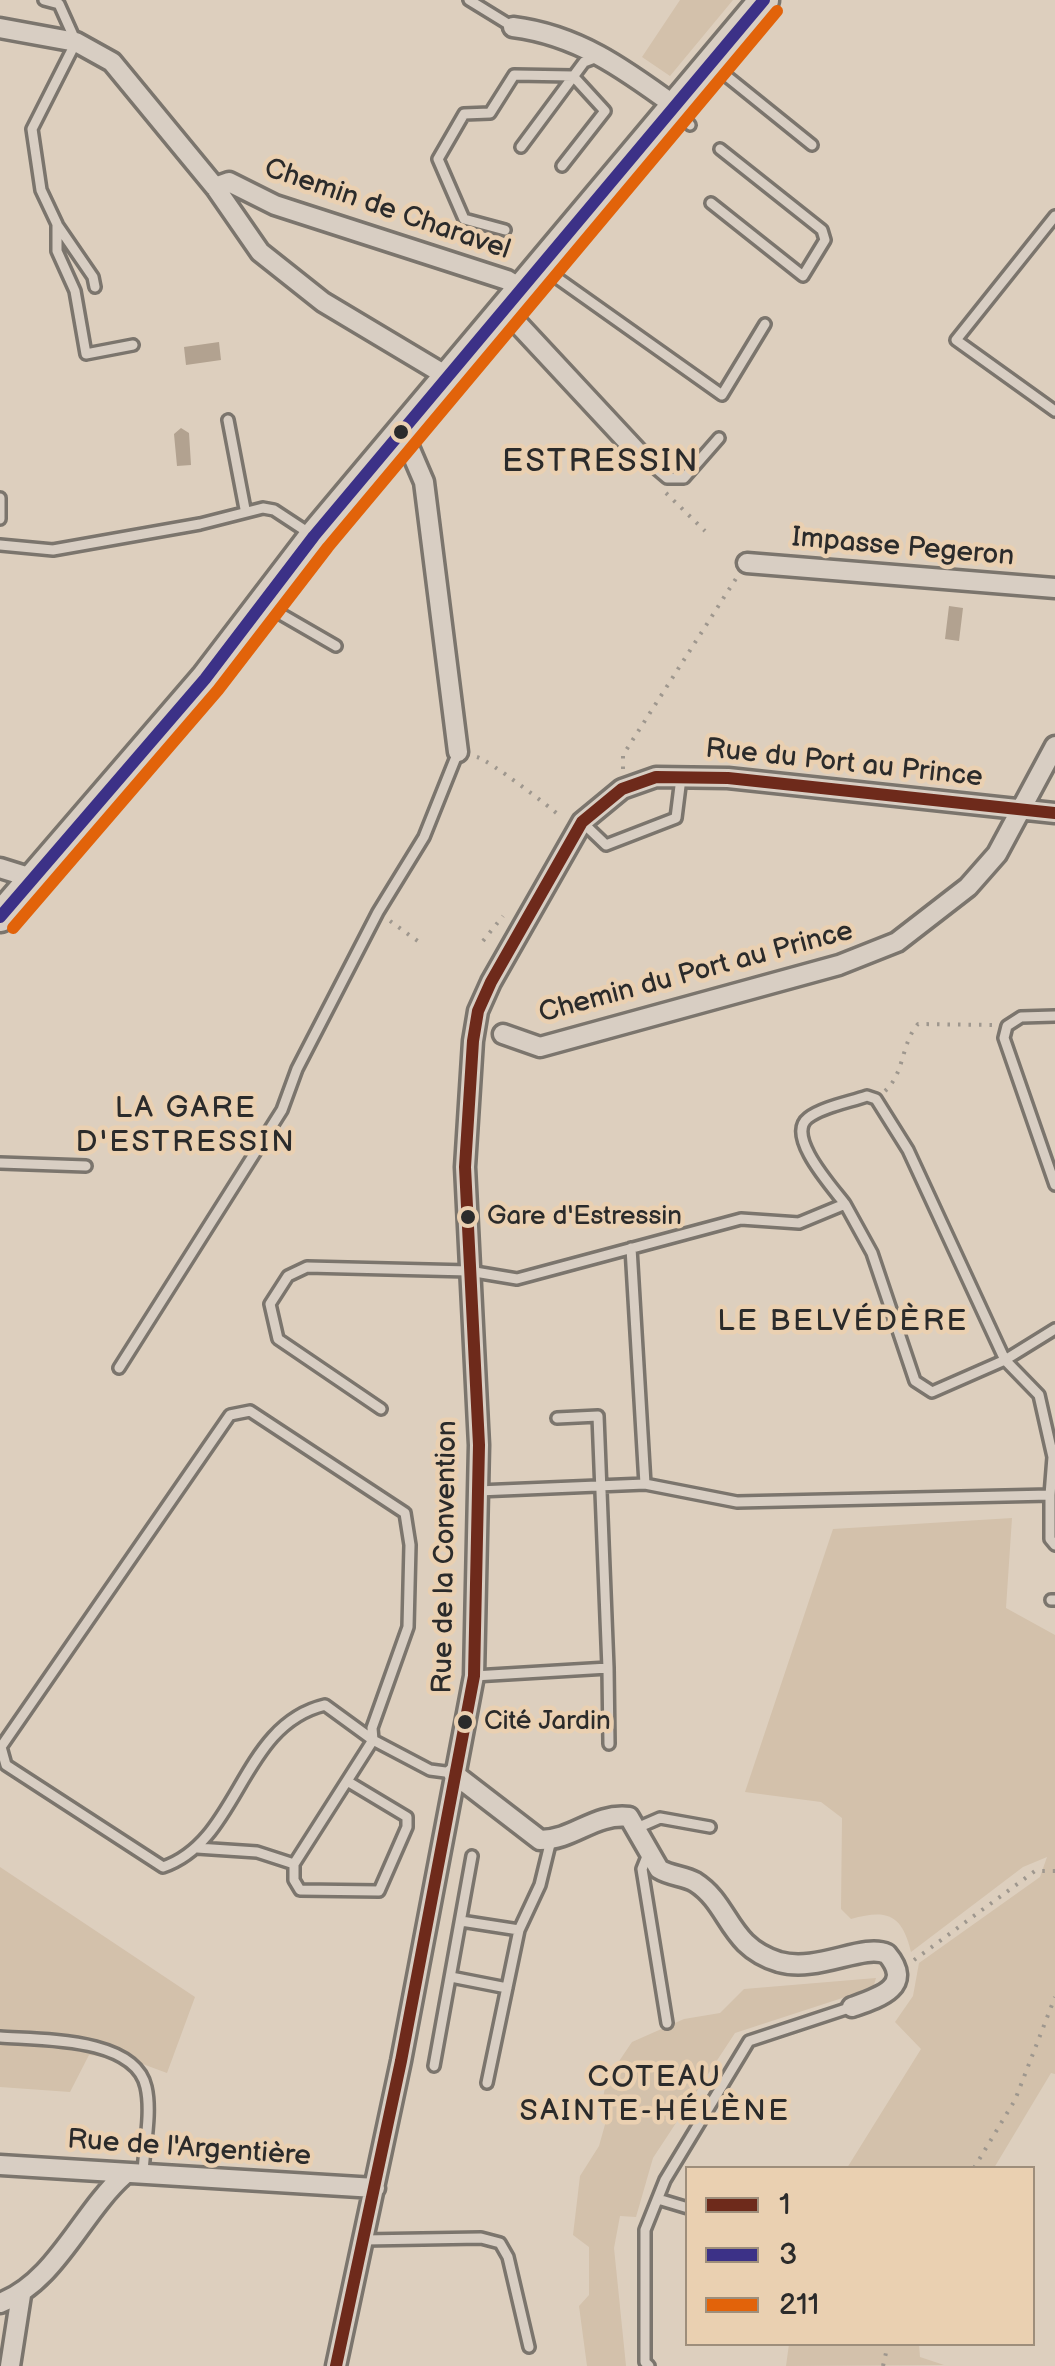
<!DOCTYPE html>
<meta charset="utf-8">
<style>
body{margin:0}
#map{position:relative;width:1055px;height:2366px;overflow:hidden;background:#ddcfbe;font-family:"Balsamiq Sans",sans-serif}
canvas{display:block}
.legend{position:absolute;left:685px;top:2166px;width:350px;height:180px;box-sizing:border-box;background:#ead0b1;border:2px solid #9e8e7b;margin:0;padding:12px 18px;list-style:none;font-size:30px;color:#2b2b2b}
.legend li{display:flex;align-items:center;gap:20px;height:50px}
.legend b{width:50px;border:2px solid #9e8e7b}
</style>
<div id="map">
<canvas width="1055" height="2366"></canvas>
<ul class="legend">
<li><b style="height:12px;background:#6e2a1b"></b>1</li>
<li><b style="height:12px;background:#3c3187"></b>3</li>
<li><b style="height:12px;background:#e2630a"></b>211</li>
</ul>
</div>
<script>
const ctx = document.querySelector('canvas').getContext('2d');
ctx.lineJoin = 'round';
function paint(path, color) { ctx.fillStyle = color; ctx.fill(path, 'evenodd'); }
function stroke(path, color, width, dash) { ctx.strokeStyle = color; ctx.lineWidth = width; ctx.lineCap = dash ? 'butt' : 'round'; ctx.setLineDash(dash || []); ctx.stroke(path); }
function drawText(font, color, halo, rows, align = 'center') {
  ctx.font = font + ' "Balsamiq Sans",sans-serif'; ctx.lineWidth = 9; ctx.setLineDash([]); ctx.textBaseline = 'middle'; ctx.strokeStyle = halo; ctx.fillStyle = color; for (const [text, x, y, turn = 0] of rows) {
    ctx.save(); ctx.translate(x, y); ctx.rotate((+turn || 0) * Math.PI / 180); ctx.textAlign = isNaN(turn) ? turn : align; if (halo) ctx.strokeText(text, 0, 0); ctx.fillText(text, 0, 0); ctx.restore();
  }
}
paint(new Path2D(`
 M 680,0 L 733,0 L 670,76 L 642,57 Z
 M 1012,1518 L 1006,1608 L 1055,1635 L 1055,2074 L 1051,2073 L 994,2168 L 847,2168 L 921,2049 L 895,2022 L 913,1996 L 919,1963 L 1040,1877 L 1047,1857 L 1023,1867 L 911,1952 C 902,1914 887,1909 851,1919 L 841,1909 L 842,1818 L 821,1802 L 745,1792 L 833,1529 Z
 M 0,1867 L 195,1997 L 167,2073 L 129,2059 L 89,2055 L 70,2092 L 0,2087 Z
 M 876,1978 L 873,1988 L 735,2033 L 653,2158 L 636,2217 L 620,2216 L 614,2248 L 626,2366 L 587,2366 L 579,2306 L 589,2295 L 589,2247 L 573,2235 L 580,2176 L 599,2146 L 606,2121 L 600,2111 L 607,2079 L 632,2042 L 684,2019 L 720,2013 L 744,1989 Z
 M 789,2344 L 919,2344 L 920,2357 L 944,2365 L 786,2366 Z`), '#d3c1ab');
paint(new Path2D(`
 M 219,342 L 221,360 L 186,365 L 184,347 Z
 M 181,428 L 189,433 L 191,465 L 177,466 L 174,434 Z
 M 949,606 L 963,608 L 959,641 L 945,639 Z`), '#b2a290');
const service = new Path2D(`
 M 44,0 L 59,4 L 76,42 L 32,129 L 41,190 L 57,224 L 57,251 L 75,291 L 86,354 L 133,345
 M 469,0 L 513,27
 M 711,69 L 724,74 L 812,145
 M 676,108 L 690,125
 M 521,147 L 584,62 L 600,56
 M 711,203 L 803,276 L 825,240 L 822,230 L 720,149
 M 1055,216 L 956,340 L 1055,411
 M 58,226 L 93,277 L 95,287
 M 505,230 L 464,219 L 438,159 L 464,114 L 490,113 L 514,75 L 573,76 L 605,111 L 562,166
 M 543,268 L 722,395 L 765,324
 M 228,420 L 245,509
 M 640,455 L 667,478 L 684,478 L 719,438
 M 0,498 L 0,519
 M 0,545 L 53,550 L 200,524 L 263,508 L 274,510 L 312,535
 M 265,605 L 336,646
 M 582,822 L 606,845 L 676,818 L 681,778
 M 1055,1016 L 1021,1017 L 1007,1026 L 1004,1038 L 1055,1185
 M 0,1163 L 86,1166
 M 845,1204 C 833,1188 785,1136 808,1118 C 822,1107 850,1102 867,1096 L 876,1099 L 908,1150 L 1005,1360 L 1055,1329
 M 631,1248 L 645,1484
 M 119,1368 L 282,1110 L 297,1069 L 378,912 L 424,837 L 458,752
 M 381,1409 L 278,1339 L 270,1304 L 288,1276 L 307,1267 L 469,1271 L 517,1279 L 741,1219 L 799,1223 L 845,1204 L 872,1253 L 915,1381 L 932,1392 L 1005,1360 L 1039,1395 L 1053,1457 L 1050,1495 L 737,1502 L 645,1484 L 478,1491
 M 1050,1495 L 1050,1539 L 1055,1545
 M 1051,1600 L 1055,1600
 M 608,1668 L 609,1744
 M 474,1676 L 608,1668 L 598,1416 L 557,1418
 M 347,1781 L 407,1817 L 407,1827 L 379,1891 L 300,1890 L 294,1880 L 294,1864 L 373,1740 L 325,1705 C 240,1725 240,1841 163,1867 L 6,1765 L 1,1747 L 230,1415 L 250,1411 L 405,1513 L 410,1545 L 408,1627 L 372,1728 L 373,1740 L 430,1770 L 453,1773
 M 637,1828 L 660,1818 L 710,1827
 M 197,1848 L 257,1852 L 294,1864
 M 648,1854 L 642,1869 L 667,2023
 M 461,1921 L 519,1930
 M 451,1977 L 507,1988
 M 0,2037 C 40,2040 135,2037 146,2087 C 152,2113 144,2148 143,2173
 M 434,2066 L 472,1856
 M 487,2083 L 519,1930 L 540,1885 L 551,1840
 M 658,2199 L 688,2208
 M 364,2240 L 481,2238 L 500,2243 L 508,2257 L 529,2347
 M 649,2366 L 645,2362 L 645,2230 L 665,2180 L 749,2041 L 852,2007`);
const minor = new Path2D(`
 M 513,27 C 577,35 623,68 675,106
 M 0,28 L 76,42 L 112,62 L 215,187 L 260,252 L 323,302 L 450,378
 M 215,187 L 229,182 L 275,205 L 507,280 L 522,289
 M 506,311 L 640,455
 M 403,433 L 424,482 L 458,752
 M 747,563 L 1055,588
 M 0,868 L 32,878
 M 503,1034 L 540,1047 L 839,965 L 897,942 L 968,887 L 997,854 L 1055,746
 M 453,1773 L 540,1840 C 574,1840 594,1813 629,1817 L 659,1869 C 670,1876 685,1876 695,1882 C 731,1905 727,1946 779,1962 C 818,1973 863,1943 887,1954 C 915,1987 878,1998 852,2007
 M 0,2165 L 375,2188
 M 0,2303 C 56,2282 81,2213 124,2175
 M 10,2366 L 21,2295
 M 336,2366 L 401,2061 L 474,1676 L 479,1445 L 465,1167 L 473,1041 L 478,1011 L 491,982 L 582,822 L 622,789 L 656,777 L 728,778 L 1055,813`);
const primary = new Path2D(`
 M 0,917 L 205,679 L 314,536 L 764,0`);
stroke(service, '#7b756d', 16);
stroke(minor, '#7b756d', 25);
stroke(primary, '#7b756d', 35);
stroke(new Path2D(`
 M 666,493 L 705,531
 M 477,757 C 490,761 549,806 561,817
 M 623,769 L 623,755 L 737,577
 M 390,921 L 419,942
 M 483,941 L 503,916
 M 885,1091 C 905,1073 901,1043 918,1024 L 992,1025
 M 914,1960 L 1035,1871 L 1055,1871
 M 974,2168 L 1015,2100 L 1055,1997
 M 883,2366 L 888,2344`), '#9e978e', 4, [2.5, 8]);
stroke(service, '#d8cec3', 9);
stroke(minor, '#d8cec3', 18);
stroke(primary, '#d8cec3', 28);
stroke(new Path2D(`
 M 336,2366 L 401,2061 L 474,1676 L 479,1445 L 465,1167 L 473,1041 L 478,1011 L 491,982 L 582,822 L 622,789 L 656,777 L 728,778 L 1055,813`), '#6e2a1b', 12);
stroke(new Path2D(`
 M 0,917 L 205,679 L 314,536 L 764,0`), '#3c3187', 12);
stroke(new Path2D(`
 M 13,928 L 218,690 L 328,547 L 777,11`), '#e2630a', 12);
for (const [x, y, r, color] of [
 [401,432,9,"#2b2b2b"],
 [468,1217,9,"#2b2b2b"],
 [465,1722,9,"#2b2b2b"]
]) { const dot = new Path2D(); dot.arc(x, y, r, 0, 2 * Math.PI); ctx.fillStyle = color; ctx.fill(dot); stroke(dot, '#ead0b1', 4); }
drawText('26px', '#2b2b2b', '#ead0b1', [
 ["Gare d'Estressin",487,1217],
 ["Cité Jardin",484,1722]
], 'left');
drawText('28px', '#2b2b2b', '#ead0b1', [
 ["Chemin de Charavel",387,210,19],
 ["Impasse Pegeron",903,548,5],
 ["Rue du Port au Prince",844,764,6],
 ["Chemin du Port au Prince",696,973,-15],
 ["Rue de la Convention",446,1557,-89],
 ["Rue de l'Argentière",189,2149,4]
]);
ctx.letterSpacing = '2.5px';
drawText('30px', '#2b2b2b', '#ead0b1', [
 ["LA GARE",186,1109],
 ["D'ESTRESSIN",186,1143],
 ["LE BELVÉDÈRE",843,1322],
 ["COTEAU",655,2078],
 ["SAINTE-HÉLÈNE",655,2112]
]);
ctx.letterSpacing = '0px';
ctx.letterSpacing = '2.5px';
drawText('32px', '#2b2b2b', '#ead0b1', [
 ["ESTRESSIN",601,463]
]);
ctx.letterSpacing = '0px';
</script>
